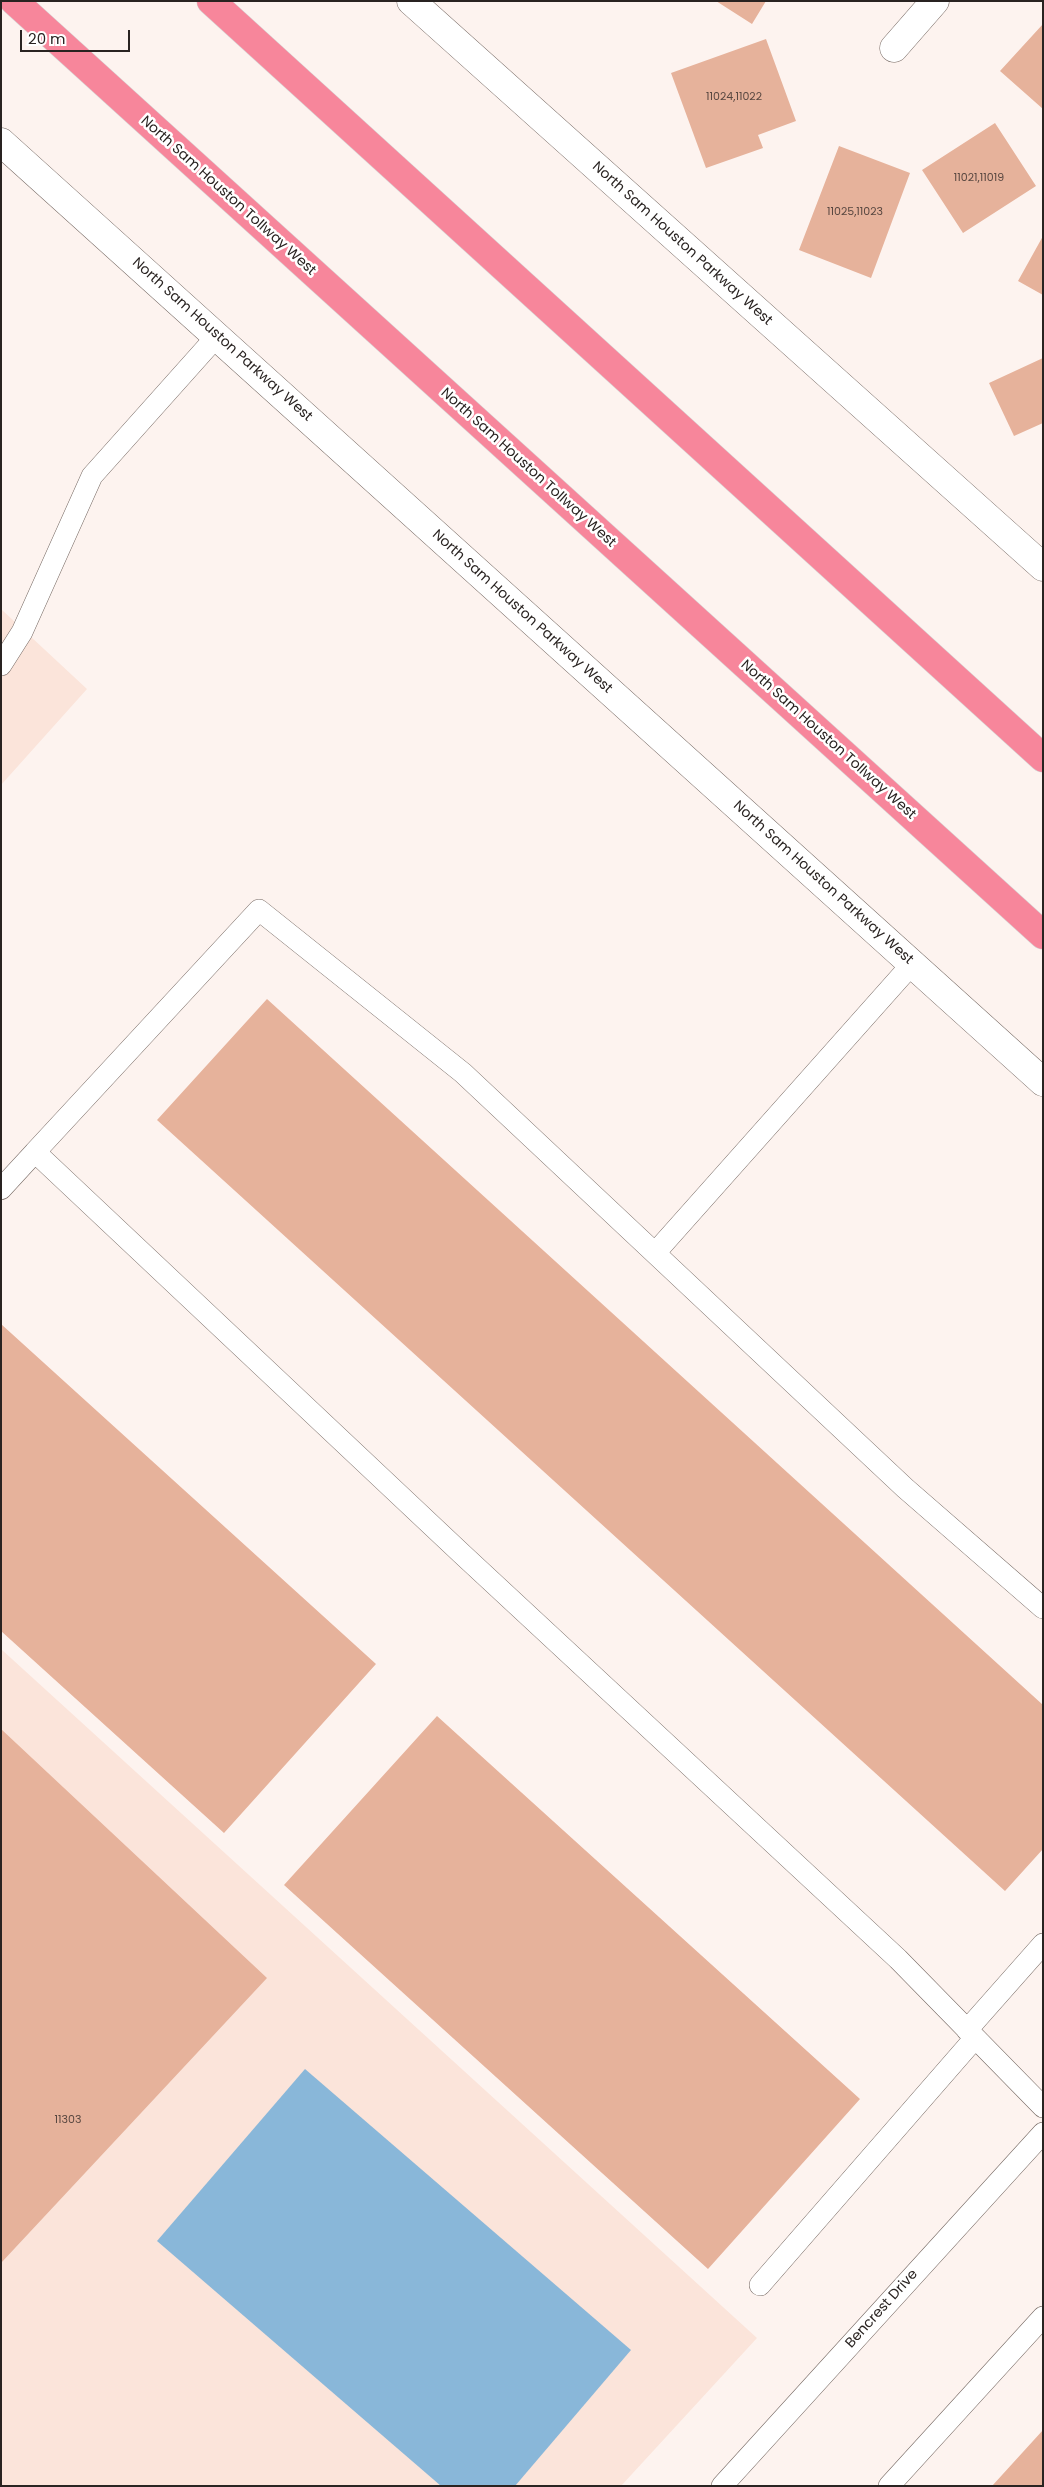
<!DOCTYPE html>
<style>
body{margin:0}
#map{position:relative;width:1044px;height:2487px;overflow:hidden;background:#fdf3ef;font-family:Poppins,sans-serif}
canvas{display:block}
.frame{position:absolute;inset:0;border:2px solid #292321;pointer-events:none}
.scale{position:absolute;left:20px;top:30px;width:110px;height:22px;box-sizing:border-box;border:2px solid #292321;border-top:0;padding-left:6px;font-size:15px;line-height:18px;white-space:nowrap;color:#292321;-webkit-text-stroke:4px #fff;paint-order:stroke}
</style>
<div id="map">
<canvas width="1044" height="2487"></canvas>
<div class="frame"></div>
<div class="scale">20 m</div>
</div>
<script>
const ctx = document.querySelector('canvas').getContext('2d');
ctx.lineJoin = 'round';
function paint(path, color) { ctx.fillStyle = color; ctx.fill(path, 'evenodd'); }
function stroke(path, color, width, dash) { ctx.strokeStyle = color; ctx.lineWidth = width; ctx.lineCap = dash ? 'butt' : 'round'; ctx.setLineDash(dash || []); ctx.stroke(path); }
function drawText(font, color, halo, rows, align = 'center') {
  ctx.font = font + ' Poppins,sans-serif'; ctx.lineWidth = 5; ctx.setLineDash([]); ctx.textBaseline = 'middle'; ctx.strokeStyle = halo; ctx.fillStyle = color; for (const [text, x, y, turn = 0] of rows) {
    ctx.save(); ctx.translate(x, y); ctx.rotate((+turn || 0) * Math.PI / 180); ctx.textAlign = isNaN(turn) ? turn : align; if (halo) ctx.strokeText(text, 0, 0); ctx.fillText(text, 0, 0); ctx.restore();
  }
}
paint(new Path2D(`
 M 1,609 L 87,689 L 1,785 Z
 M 1,1649 L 757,2338 L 621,2486 L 1,2486 Z`), '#fbe4da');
paint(new Path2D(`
 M 305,2069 L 631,2350 L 515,2486 L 441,2486 L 157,2241 Z`), '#89b7d9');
paint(new Path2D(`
 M 716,1 L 766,1 L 752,24 Z
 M 1043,24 L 1043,109 L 1000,71 Z
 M 766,39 L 796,121 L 758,135 L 763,148 L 706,168 L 671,73 Z
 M 995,123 L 1036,186 L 963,233 L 922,170 Z
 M 839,146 L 910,173 L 871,278 L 799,250 Z
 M 1043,236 L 1043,295 L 1018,281 Z
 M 1043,358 L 1043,423 L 1014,436 L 989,383 Z
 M 267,999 L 1043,1705 L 1043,1849 L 1005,1891 L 157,1120 Z
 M 1,1324 L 376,1664 L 224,1833 L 1,1631 Z
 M 437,1716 L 860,2099 L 708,2269 L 284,1885 Z
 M 1,1729 L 267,1978 L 1,2263 Z
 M 1043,2430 L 1043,2486 L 992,2486 Z`), '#e6b29b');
const service = new Path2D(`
 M 1,665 L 22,632 L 92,476 L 217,336
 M 1,1189 L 35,1152
 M 655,1253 L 912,964
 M 1043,1608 L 905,1488 L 463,1073 L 259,910 L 35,1152 L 462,1554 L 898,1959 L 1043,2107
 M 967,2030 L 1043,1944
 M 760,2285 L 975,2038
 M 722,2486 L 1043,2133
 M 889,2486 L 1043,2317`);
const minor = new Path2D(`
 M 894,48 L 935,1`);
const secondary = new Path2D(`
 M 411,1 L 1043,567
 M 1,142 L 1043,1082`);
const motorway = new Path2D(`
 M 14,1 L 1043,935
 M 211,1 L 1043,758`);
stroke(service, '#756862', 22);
stroke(minor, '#756862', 29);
stroke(secondary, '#756862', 29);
stroke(motorway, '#d4d3d3', 29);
stroke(service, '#fff', 21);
stroke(minor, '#fff', 28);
stroke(secondary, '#fff', 28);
stroke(motorway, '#f7869b', 28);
drawText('11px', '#584740', null, [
 ["11024,11022",734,97],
 ["11021,11019",979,178],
 ["11025,11023",855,212],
 ["11303",68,2120]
]);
drawText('14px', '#292321', '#fff', [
 ["North Sam Houston Tollway West",228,196,42],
 ["North Sam Houston Parkway West",682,244,42],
 ["North Sam Houston Parkway West",222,340,42],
 ["North Sam Houston Tollway West",528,468,42],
 ["North Sam Houston Parkway West",522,612,42],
 ["North Sam Houston Tollway West",828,740,42],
 ["North Sam Houston Parkway West",823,883,42],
 ["Bencrest Drive",882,2309,-48]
]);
</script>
